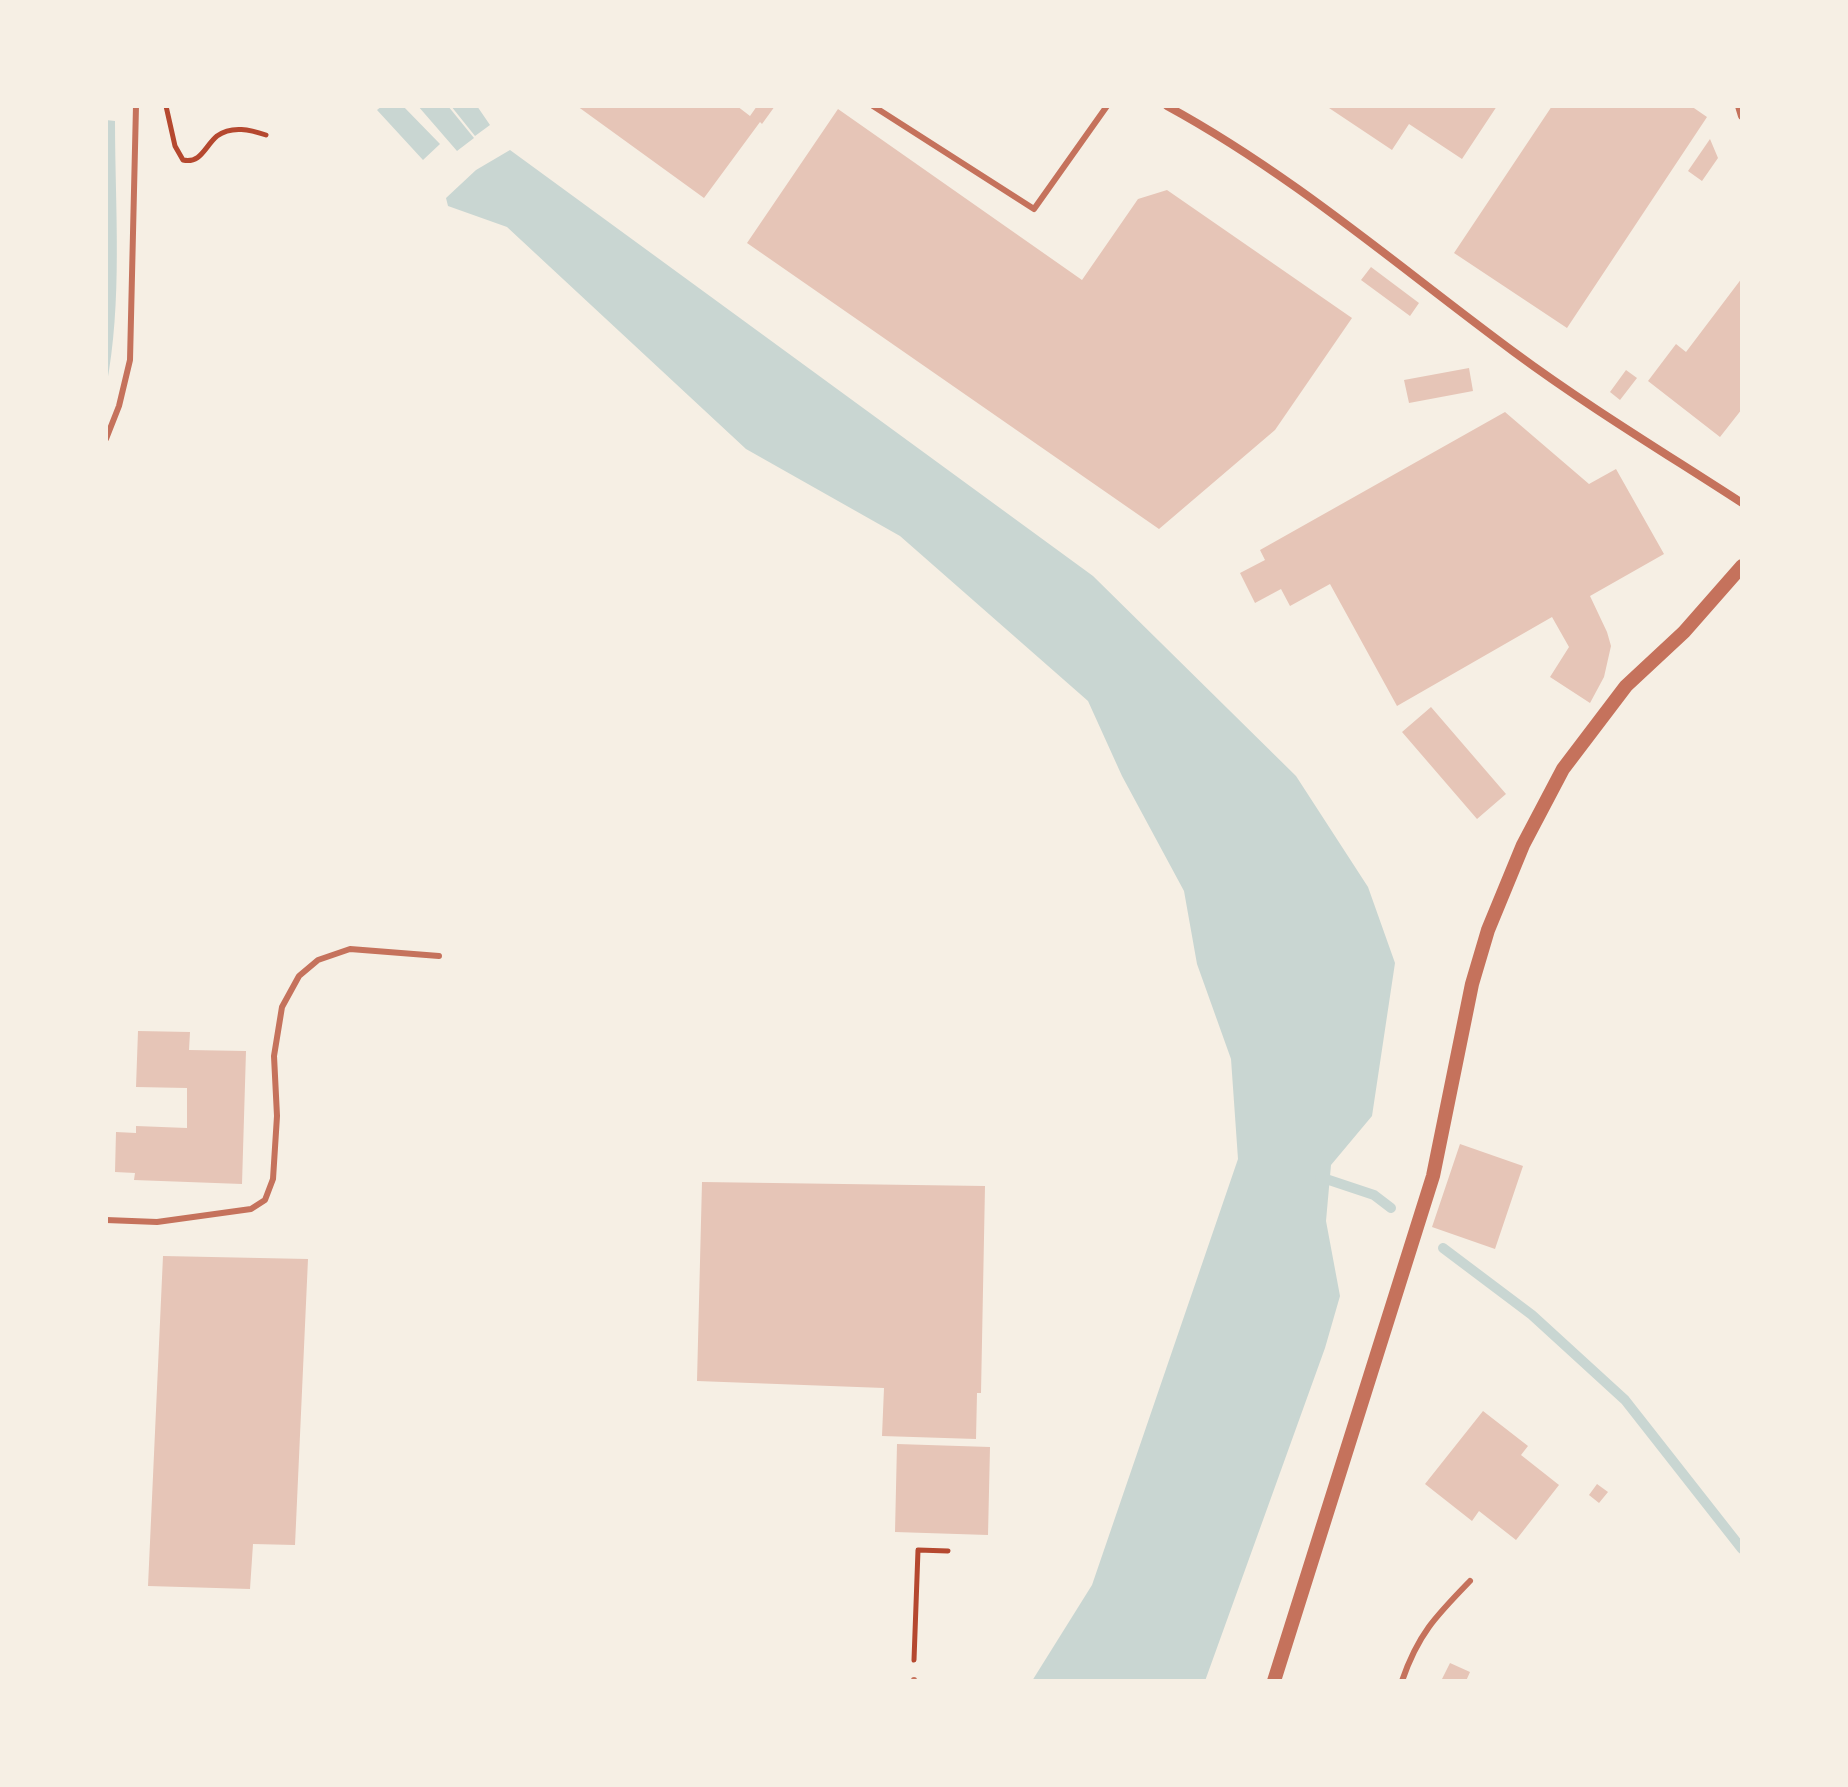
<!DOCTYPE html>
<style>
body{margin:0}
#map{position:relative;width:1848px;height:1787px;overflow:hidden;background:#f6efe4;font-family:Lato,sans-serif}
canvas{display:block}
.frame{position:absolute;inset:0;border:108px solid #f6efe4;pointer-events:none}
</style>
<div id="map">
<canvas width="1848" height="1787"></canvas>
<div class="frame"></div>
</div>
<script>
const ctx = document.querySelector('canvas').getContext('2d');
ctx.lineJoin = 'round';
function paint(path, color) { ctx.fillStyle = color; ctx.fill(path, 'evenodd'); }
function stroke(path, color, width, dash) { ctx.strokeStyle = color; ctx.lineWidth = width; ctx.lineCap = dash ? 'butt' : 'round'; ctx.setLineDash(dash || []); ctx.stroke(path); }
paint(new Path2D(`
 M 382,106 L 403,106 L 440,144 L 423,160 L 377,110 Z
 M 418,106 L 448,106 L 474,138 L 457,151 Z
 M 451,106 L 477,106 L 490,125 L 475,136 Z
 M 106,120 L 115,121 C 115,209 123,301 106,388 Z
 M 510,150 L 1093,576 L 1296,776 L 1368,887 L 1395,963 L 1372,1116 L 1331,1165 L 1326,1221 L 1340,1296 L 1325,1348 L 1205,1681 L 1032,1681 L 1092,1585 L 1238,1159 L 1231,1059 L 1197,964 L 1184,891 L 1122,776 L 1088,701 L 900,536 L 746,449 L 507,227 L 448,206 L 446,198 L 476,170 Z`), '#c9d6d2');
stroke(new Path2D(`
 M 1320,1177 L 1374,1195 L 1391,1208
 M 1443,1248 L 1532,1315 L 1625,1400 L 1742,1549`), '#c9d6d2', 10);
paint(new Path2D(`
 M 577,106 L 737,106 L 750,116 L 757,106 L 775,106 L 762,124 L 760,122 L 704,198 Z
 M 1326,106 L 1497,106 L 1462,159 L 1409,124 L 1392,150 Z
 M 1552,106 L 1691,106 L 1707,117 L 1567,328 L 1454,253 Z
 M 838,109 L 1082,280 L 1138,199 L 1167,190 L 1352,318 L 1275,430 L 1159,529 L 747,243 Z
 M 1710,139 L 1718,158 L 1702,181 L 1688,171 Z
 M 1371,267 L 1419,303 L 1410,316 L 1361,280 Z
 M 1742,278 L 1742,409 L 1720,437 L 1648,381 L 1676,344 L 1686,352 Z
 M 1469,368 L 1473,391 L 1409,403 L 1404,380 Z
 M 1626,370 L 1637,378 L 1620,400 L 1610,392 Z
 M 1505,412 L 1589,484 L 1616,469 L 1664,554 L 1590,596 L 1607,632 L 1611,646 L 1604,677 L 1590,703 L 1550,677 L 1569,647 L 1552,617 L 1397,706 L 1330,584 L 1290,606 L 1281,589 L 1255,603 L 1240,573 L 1265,560 L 1260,550 Z
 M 1431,707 L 1506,794 L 1477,819 L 1402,732 Z
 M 138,1031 L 190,1032 L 189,1050 L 246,1051 L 242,1184 L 134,1180 L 135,1173 L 115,1172 L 116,1132 L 136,1133 L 136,1126 L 187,1128 L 187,1088 L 136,1087 Z
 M 1460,1144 L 1523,1166 L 1495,1249 L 1432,1227 Z
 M 702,1182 L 985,1186 L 981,1393 L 977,1393 L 976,1439 L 882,1436 L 884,1388 L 697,1381 Z
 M 163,1256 L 308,1259 L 295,1545 L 253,1544 L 250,1589 L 148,1586 Z
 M 1483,1411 L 1528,1446 L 1521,1455 L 1559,1485 L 1516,1540 L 1479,1511 L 1472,1521 L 1425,1484 Z
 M 897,1444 L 990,1447 L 988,1535 L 895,1532 Z
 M 1597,1484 L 1608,1492 L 1599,1503 L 1589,1495 Z
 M 1450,1663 L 1470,1672 L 1466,1681 L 1441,1681 Z`), '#e6c5b7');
stroke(new Path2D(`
 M 166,106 L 175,146 L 183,160 C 201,164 205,146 217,136 C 232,125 251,130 266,135
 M 914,1660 L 918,1550 L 948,1551`), '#b5482f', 5);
stroke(new Path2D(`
 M 873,106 L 1034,209 L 1107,106
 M 106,439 L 119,406 L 130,360 L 136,106
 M 106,1220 L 157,1222 L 251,1209 L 265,1200 L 273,1179 L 277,1116 L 274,1056 L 282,1007 L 299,976 L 318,960 L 350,949 L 439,956
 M 914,1681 L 914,1680
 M 1402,1681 C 1418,1634 1436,1616 1470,1581`), '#c5725c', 6);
stroke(new Path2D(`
 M 1167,106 C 1292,174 1400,268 1514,352 C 1587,406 1665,453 1742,503
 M 1739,106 L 1742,116`), '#c5725c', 8);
stroke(new Path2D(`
 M 1274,1681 L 1433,1176 L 1472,984 L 1488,930 L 1523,845 L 1563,769 L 1626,686 L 1684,632 L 1742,566`), '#c5725c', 14);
</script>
